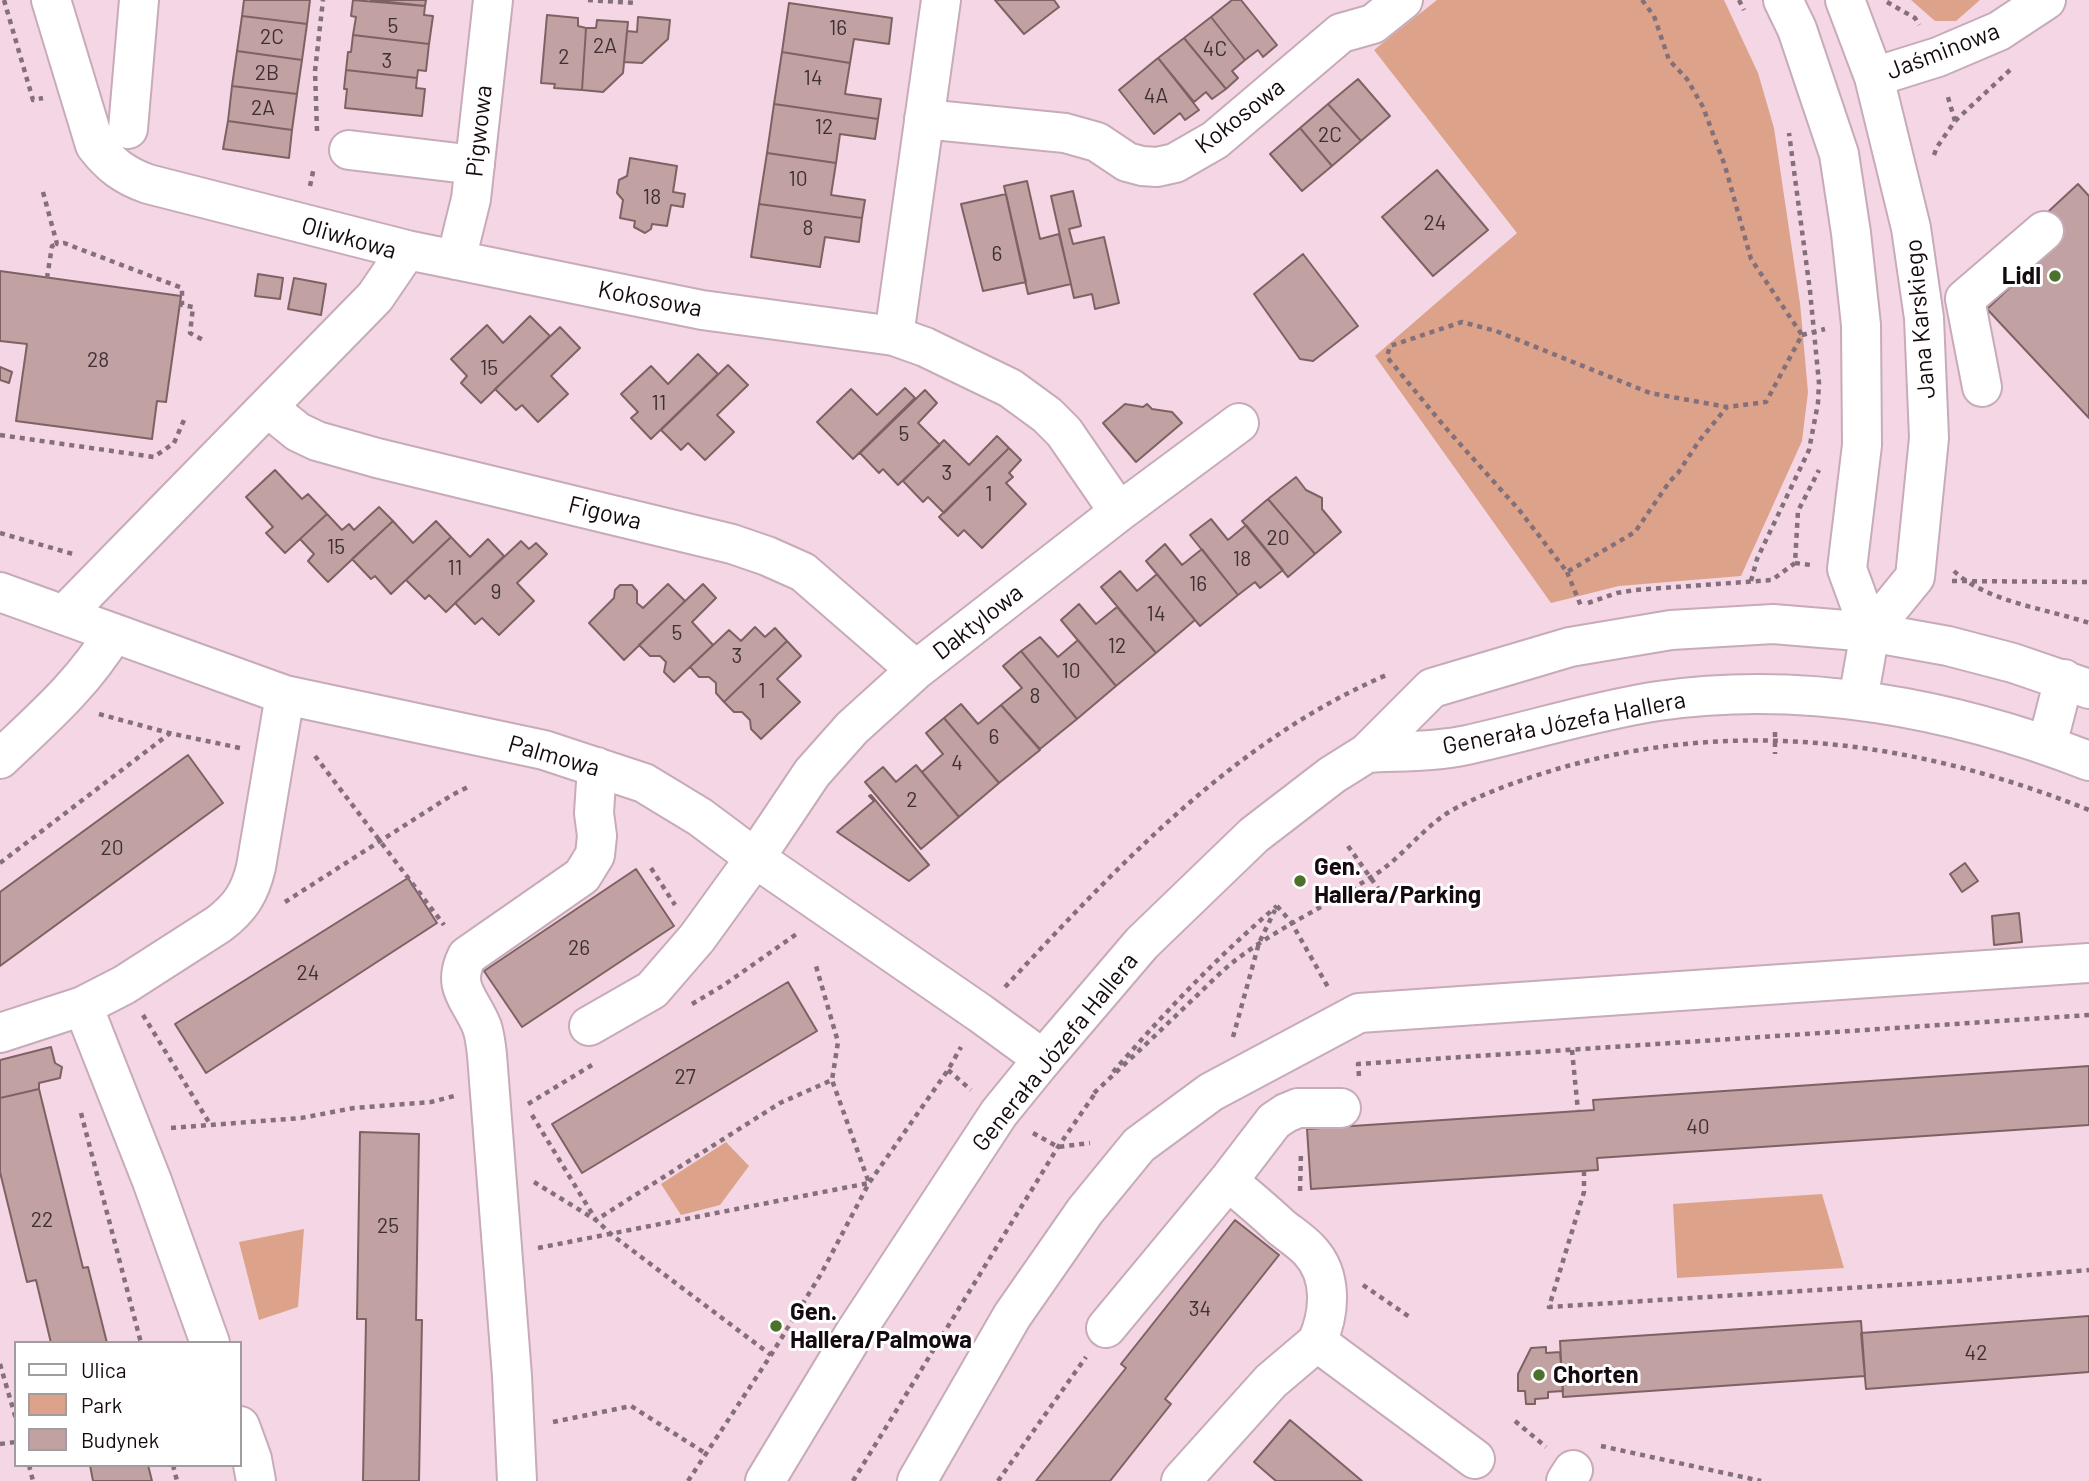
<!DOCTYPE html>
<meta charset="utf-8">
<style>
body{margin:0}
#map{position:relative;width:2089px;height:1481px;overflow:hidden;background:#f4d6e5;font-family:Barlow,sans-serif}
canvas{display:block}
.legend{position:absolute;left:14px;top:1341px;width:228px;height:126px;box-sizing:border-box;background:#fff;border:2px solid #a19d9f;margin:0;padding:9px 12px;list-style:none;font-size:21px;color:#140a0f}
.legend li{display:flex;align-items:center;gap:14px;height:35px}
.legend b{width:35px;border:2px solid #a19d9f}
</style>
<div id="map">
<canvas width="2089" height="1481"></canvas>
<ul class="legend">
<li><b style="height:9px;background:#fff"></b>Ulica</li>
<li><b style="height:19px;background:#dca38a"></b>Park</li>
<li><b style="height:19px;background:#c1a1a2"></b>Budynek</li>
</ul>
</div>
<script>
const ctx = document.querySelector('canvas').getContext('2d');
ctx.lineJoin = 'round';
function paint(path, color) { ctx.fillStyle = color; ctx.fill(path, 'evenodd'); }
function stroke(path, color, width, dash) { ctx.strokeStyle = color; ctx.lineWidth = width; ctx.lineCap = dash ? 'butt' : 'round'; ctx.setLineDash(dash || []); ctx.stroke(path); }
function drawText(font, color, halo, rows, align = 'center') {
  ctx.font = font + ' Barlow,sans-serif'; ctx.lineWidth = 6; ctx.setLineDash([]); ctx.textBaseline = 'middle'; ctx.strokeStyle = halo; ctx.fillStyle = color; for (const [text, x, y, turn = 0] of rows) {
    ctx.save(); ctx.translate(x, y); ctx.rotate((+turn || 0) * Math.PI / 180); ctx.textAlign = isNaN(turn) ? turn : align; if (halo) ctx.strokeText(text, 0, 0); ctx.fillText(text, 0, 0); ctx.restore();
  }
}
paint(new Path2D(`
 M 1437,0 L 1724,0 L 1758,73 L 1774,128 L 1800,303 L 1808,392 L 1802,441 L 1741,576 L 1619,586 L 1551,603 L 1375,356 L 1517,233 L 1374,50 Z
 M 1911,0 L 1980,0 L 1956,21 L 1935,21 Z
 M 726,1142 L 749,1166 L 720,1205 L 681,1215 L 661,1184 Z
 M 1822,1194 L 1844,1268 L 1677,1278 L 1673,1204 Z
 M 304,1229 L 298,1307 L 259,1320 L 239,1242 Z`), '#dca38a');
const building = new Path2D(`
 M 244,0 L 310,0 L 307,24 L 242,16 Z
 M 353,0 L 425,6 L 424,15 L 433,16 L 429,44 L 353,35 L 356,17 L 351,16 Z
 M 371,0 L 426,0 L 425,6 Z
 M 995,0 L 1054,0 L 1059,7 L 1024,34 Z
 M 1232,0 L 1241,0 L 1277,45 L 1263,57 L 1258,50 L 1245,60 L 1211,17 Z
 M 789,3 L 892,18 L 889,44 L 854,39 L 850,63 L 782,52 Z
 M 547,15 L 578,18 L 578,26 L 586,28 L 582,90 L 554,88 L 555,84 L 541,83 Z
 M 242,16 L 307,24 L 302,60 L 237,51 Z
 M 638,17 L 670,20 L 668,39 L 642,63 L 624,62 L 627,31 L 637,32 Z
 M 1211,17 L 1245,60 L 1232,71 L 1238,78 L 1226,89 L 1184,38 Z
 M 597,20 L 628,22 L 623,73 L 603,92 L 582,90 L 586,28 L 596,28 Z
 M 353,35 L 429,44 L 426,71 L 418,70 L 417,78 L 346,70 L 348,52 L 351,52 Z
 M 1184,38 L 1226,89 L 1212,99 L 1206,92 L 1194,102 L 1158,58 Z
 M 237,51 L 302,60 L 297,94 L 232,86 Z
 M 782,52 L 850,63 L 845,94 L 881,99 L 878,119 L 774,104 Z
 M 1158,58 L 1199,110 L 1185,120 L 1180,113 L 1154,134 L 1119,90 Z
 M 346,70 L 417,78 L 416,88 L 425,89 L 422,116 L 345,108 L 347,89 L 344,89 Z
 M 1358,79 L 1390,116 L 1361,141 L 1328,104 Z
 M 232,86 L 297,94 L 292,130 L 228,121 Z
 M 774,104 L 878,119 L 875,139 L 840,134 L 836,163 L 767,153 Z
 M 1328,104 L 1361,141 L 1332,166 L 1300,128 Z
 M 228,121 L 292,130 L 289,158 L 223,149 Z
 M 1300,128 L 1332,166 L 1302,191 L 1270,154 Z
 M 767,153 L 836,163 L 831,195 L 865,200 L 862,218 L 759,204 Z
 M 630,158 L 677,166 L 673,192 L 685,194 L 683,207 L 671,205 L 667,226 L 652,224 L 651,229 L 645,233 L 634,227 L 635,221 L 620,218 L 623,200 L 617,193 L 619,180 L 627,176 Z
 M 1437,170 L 1488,230 L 1433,276 L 1382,217 Z
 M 1027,181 L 1040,239 L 1059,234 L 1071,284 L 1028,294 L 1004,186 Z
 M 2078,184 L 2089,196 L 2089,418 L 1987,309 L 2056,244 L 2036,223 Z
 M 1073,191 L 1081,226 L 1069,229 L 1073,244 L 1104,237 L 1119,303 L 1095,309 L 1092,294 L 1074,298 L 1051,196 Z
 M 1006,194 L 1026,282 L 983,291 L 961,204 Z
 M 759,204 L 862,218 L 859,242 L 825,237 L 820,267 L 751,257 Z
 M 1303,254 L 1358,326 L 1313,361 L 1300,359 L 1254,294 Z
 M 0,271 L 181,296 L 166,402 L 157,401 L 152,439 L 16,421 L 27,344 L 0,341 Z
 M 258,274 L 283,278 L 280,299 L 255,296 Z
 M 294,278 L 326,284 L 321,315 L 288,309 Z
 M 530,316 L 550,336 L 481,403 L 461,383 L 467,376 L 451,359 L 487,325 L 503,343 Z
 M 560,327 L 580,348 L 551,376 L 568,394 L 538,422 L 522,405 L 516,410 L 495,389 Z
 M 698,354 L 718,374 L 651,439 L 631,418 L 638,412 L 621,394 L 651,366 L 668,384 Z
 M 728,365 L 748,385 L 717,415 L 734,432 L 705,460 L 688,443 L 681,450 L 661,430 Z
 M 0,367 L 12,372 L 9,383 L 0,380 Z
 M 905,388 L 915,398 L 853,459 L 817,422 L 851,389 L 877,415 Z
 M 925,390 L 937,403 L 918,423 L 940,445 L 898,485 L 883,469 L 879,473 L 860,453 Z
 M 1125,404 L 1143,407 L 1147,404 L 1152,409 L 1172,412 L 1182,423 L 1136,462 L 1103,423 Z
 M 997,436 L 1009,448 L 944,513 L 928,497 L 923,502 L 903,481 L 944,440 L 969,465 Z
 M 1009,448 L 1021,460 L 1009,473 L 1013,477 L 1006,483 L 1026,504 L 982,548 L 964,530 L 958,536 L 939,517 Z
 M 275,470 L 302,499 L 308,494 L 327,514 L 285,553 L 266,533 L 273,527 L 246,497 Z
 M 1296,477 L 1306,490 L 1322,498 L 1322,509 L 1341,532 L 1315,554 L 1268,499 Z
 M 1268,499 L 1315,554 L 1288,577 L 1242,521 Z
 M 379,507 L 393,521 L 328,582 L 308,561 L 314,554 L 300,539 L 327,514 L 342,530 L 349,524 L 354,530 Z
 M 1211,519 L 1228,540 L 1246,525 L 1283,570 L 1260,588 L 1255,582 L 1238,595 L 1190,535 Z
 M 393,521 L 413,543 L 436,521 L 451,537 L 391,594 L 375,576 L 371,579 L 352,559 Z
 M 451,537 L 470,557 L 488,539 L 504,556 L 446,612 L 429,595 L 425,599 L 406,580 Z
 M 521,541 L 529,549 L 536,543 L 547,554 L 517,583 L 534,601 L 499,635 L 482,618 L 475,624 L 455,603 Z
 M 1165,544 L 1182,565 L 1202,549 L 1238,595 L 1200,626 L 1146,561 Z
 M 1120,571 L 1137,591 L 1157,574 L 1195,620 L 1156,653 L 1101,587 Z
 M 668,584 L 685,601 L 624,660 L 589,623 L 614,598 L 615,590 L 620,585 L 632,585 L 637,591 L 637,603 L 643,608 Z
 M 703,584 L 716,598 L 692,622 L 713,645 L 674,682 L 664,672 L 666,662 L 660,656 L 650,656 L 639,645 Z
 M 1079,604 L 1096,624 L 1117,607 L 1156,653 L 1116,686 L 1061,620 Z
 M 755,627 L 765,637 L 775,628 L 787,641 L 724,702 L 716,693 L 716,683 L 709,677 L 699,677 L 690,667 L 729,630 L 741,641 Z
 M 1040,637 L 1058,657 L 1078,640 L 1116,686 L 1077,719 L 1021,651 Z
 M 787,641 L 801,656 L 777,679 L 800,702 L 761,739 L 751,729 L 750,720 L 742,712 L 734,712 L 724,702 Z
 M 1021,651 L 1077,719 L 1040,749 L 1001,705 L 1022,688 L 1003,666 Z
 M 961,704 L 978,724 L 1001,705 L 1040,750 L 999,783 L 944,718 Z
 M 944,718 L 999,783 L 959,817 L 922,772 L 943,754 L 926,733 Z
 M 188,755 L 223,803 L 0,966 L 0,892 Z
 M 916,765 L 959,817 L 921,849 L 865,782 L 883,767 L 896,782 Z
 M 871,795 L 929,865 L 909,881 L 837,832 L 874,801 L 869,796 Z
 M 1965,863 L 1978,881 L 1962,892 L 1950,874 Z
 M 636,869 L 674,926 L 522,1027 L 484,971 Z
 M 408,878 L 437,923 L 206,1073 L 175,1024 Z
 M 2019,913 L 2022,942 L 1994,945 L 1992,916 Z
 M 788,982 L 817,1031 L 582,1173 L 552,1124 Z
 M 51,1047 L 55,1063 L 62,1067 L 60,1078 L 39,1083 L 39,1089 L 0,1098 L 0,1060 Z
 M 2089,1066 L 2089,1125 L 1597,1158 L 1598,1170 L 1311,1189 L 1307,1129 L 1594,1110 L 1593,1100 Z
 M 39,1089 L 83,1268 L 88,1267 L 107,1343 L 51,1343 L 36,1280 L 27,1282 L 0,1172 L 0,1098 Z
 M 360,1132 L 419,1134 L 416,1320 L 422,1320 L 419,1481 L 363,1481 L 366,1319 L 357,1319 Z
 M 1235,1220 L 1279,1255 L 1165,1399 L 1171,1404 L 1110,1481 L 1036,1481 L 1126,1368 L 1121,1364 Z
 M 2089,1316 L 2089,1372 L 1866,1389 L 1861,1333 Z
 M 1861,1321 L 1865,1376 L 1563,1397 L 1560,1341 Z
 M 1546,1347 L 1546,1353 L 1560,1352 L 1563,1391 L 1548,1392 L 1548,1398 L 1535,1399 L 1535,1404 L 1526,1404 L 1525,1391 L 1518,1391 L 1518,1374 L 1531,1348 Z
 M 1290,1420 L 1362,1481 L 1276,1481 L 1254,1462 Z
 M 90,1465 L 148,1465 L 152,1481 L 93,1481 Z`);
paint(building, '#c1a1a2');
stroke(building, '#7e6263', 2);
const minor = new Path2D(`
 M 51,0 L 95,145 C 110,165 125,176 148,184 L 407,250 L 375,297 L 65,614
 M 1783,0 L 1797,29 L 1839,154 L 1851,233 L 1861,325 L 1862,445 L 1847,569 L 1870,632
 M 1845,0 L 1874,77 L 1911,228 L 1924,318 L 1929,438 L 1915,577 L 1870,632 L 1858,700
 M 1874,77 L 1938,57 L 1999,31 L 2046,0
 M 924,119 L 1065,133 L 1097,142 L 1127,162 L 1142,166 L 1157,167 L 1175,163 L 1215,140 L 1341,33 L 1373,24 L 1403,0
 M 128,129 L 139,0
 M 349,150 L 475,165
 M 407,250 L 702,310 L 894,336 L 925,347 L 1010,388 L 1047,415 L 1064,432 L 1119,512
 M 456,260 L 471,199 L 493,0
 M 894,336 L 941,0
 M 1982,387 L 1965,299 L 2044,231
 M 272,404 L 282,419 L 298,432 L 317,441 L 377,458 L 732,544 L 767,556 L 803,572 L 916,670
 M 0,592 L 285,695 L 544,750 L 644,783 L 700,817 L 755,858 L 980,1013 L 1043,1059
 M 0,759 C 41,720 84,683 113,634
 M 589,1026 L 652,990 L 697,938 L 755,858 L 812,773 L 852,728 L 916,670 L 1119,512 L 1239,423
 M 0,1033 L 83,1006
 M 1228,1181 C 1246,1196 1264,1211 1281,1227 C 1291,1235 1302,1242 1310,1251 C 1333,1276 1330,1313 1317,1342
 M 1106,1328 L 1228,1181 L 1274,1121 L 1286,1113 L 1298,1108 L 1341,1108
 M 210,1343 L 152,1181 L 83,1006 L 124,985 L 219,924 C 240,908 250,893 256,867 L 285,695
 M 240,1426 L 252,1459 L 256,1481
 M 517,1481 L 512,1376 L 487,1055 C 486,1046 485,1036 482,1027 C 471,999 451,988 467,956 L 582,876 L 595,855 L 597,836 L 594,813 L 597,767
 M 917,1481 L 1012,1316 L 1085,1211 L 1139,1145 L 1211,1092 L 1359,1013 L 2089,963
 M 1181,1481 L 1271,1381 L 1317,1342 L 1475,1459
 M 1566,1481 L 1573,1470`);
const major = new Path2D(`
 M 2047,745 L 2064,679
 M 1367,753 C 1399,751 1435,752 1467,745 C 1531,731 1593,711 1658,701 C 1804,680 1953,708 2089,761
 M 765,1481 L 854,1334 L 999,1113 L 1043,1059 L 1142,943 L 1254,835 L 1332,775 L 1367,753 L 1432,688 L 1570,647 L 1671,630 L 1773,624 L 1870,632 L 1948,646 L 2013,663 L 2089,689`);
stroke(minor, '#c7abb9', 42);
stroke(major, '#c7abb9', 42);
stroke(new Path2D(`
 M 4,0 L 33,100 L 43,98
 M 588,0 L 635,3
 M 1642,0 L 1654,16 L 1669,60 L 1687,79 L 1703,107 L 1725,166 L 1751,259 L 1802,335 L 1766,402 L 1727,407 L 1650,393 L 1496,331 L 1462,322 L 1390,346 L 1387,357 L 1444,426 L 1520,511 L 1567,572 L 1635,532 L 1670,481 L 1678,473 L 1699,441 L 1727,407
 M 1739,0 L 1744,10
 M 1887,2 L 1915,18 L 1919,25
 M 1955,121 L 2010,70
 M 317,131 L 315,71 L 323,0
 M 1934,155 L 1937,147 L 1955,121 L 1947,94
 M 310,186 L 314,167
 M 43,192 L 57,244 L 64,243 L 182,288 L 182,305 L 193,307 L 190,333 L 205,341
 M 47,278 L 52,246 L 57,244
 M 1802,335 L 1825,329
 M 0,435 L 154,457 L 174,443 L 184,420
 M 0,533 L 73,554
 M 1795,563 L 1811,565
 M 1954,571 C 1986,602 2048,609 2089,623
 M 1567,572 L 1581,606
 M 1751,581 L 1757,559 L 1809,450 L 1818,403 L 1819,383 L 1810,291 L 1789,133
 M 1952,581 L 2089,582
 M 1588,603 L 1617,593 L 1635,590 L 1772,580 L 1795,563 L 1798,511 L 1819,470
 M 99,714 L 169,733 L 240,748
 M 1775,732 L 1775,754
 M 315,756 L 444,925
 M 1348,846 L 1385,898
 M 0,863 L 169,734
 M 651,868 L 675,905
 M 285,902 L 452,795 L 468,787
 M 1277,906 L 1291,922 L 1328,987
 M 1005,987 C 1117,867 1235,739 1389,674
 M 692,1004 L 724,985 L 798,933
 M 143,1015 L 210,1124
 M 1233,1037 L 1259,943 L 1275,910
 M 1572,1050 L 1578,1111
 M 948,1070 L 971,1090
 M 1113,1072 C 1164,1013 1217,957 1277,906
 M 1359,1076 L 1358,1064 L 2089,1015
 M 1094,1093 C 1126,1063 1157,1034 1188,1004 C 1204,989 1220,972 1237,959 C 1281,926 1330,904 1376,874 C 1406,854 1426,823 1458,807 C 1489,791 1524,779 1557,769 C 1737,716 1917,741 2089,810
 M 528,1104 L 592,1065
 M 81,1113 L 141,1343
 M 532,1115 L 596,1220 L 780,1103 L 832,1080 L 838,1042 L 816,966
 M 171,1128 L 301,1118 L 354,1108 L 431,1102 L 454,1096
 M 1033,1133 L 1058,1147 L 1090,1143
 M 1584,1171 L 1584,1192 L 1549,1307 L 1959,1281 L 2089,1270
 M 534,1182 L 596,1220 L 612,1235 L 771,1355
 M 1300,1191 L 1301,1151
 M 538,1248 L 869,1183 L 832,1080
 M 1363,1285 L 1411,1318
 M 0,1364 L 16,1419
 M 1515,1421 L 1546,1447
 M 553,1422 L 631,1406 L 705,1453
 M 0,1444 L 16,1442
 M 1601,1446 L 1761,1481
 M 29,1465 L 33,1481
 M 173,1465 L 177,1481
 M 688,1481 L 771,1355 L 821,1274 L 869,1183 L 948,1070 L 961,1047
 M 853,1481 L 1058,1147 L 1096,1092
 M 998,1481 L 1086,1357`), '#84707a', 4.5, [5, 5]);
stroke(minor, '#fff', 38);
stroke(major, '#fff', 38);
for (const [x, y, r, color] of [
 [2055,276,7,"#4c712b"],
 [1300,881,7,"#4c712b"],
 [776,1326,7,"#4c712b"],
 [1539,1375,7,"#4c712b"]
]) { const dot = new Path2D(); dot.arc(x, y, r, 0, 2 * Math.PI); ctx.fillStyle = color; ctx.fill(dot); stroke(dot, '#fff', 2.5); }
drawText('21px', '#3f3034', null, [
 ["5",393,26],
 ["16",838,28],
 ["2C",272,37],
 ["2A",605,46],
 ["4C",1215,49],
 ["2",564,57],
 ["3",387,61],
 ["2B",267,73],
 ["14",813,78],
 ["4A",1156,96],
 ["2A",263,108],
 ["12",824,127],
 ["2C",1330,135],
 ["10",798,179],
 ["18",652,197],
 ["24",1435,223],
 ["8",808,228],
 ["6",997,254],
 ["28",98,360],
 ["15",489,368],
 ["11",659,403],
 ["5",904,434],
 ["3",947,473],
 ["1",989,494],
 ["20",1278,538],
 ["15",336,547],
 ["18",1242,559],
 ["11",455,568],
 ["16",1198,584],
 ["9",496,592],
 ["14",1156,614],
 ["5",677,633],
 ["12",1117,646],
 ["3",737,656],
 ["10",1071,671],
 ["1",762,691],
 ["8",1035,696],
 ["6",994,737],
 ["4",957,763],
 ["2",912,800],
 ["20",112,848],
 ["26",579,948],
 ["24",308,973],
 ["27",685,1077],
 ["40",1698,1127],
 ["22",42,1220],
 ["25",388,1226],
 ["34",1200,1309],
 ["42",1976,1353]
]);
drawText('24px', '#140a0f', '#fff', [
 ["Jaśminowa",1943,51,-21],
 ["Kokosowa",1240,116,-38],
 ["Pigwowa",479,131,-84],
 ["Oliwkowa",349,238,16],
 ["Kokosowa",650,299,11],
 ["Jana Karskiego",1920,319,-95],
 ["Figowa",605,513,14],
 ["Daktylowa",978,622,-38],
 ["Generała Józefa Hallera",1564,723,-11],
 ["Palmowa",554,756,16],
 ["Generała Józefa Hallera",1055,1052,-51]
]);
drawText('bold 24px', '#140a0f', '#fff', [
 ["Lidl",2041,276,"right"],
 ["Gen.",1314,867],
 ["Hallera/Parking",1314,895],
 ["Gen.",790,1312],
 ["Hallera/Palmowa",790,1340],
 ["Chorten",1553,1375]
], 'left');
</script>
